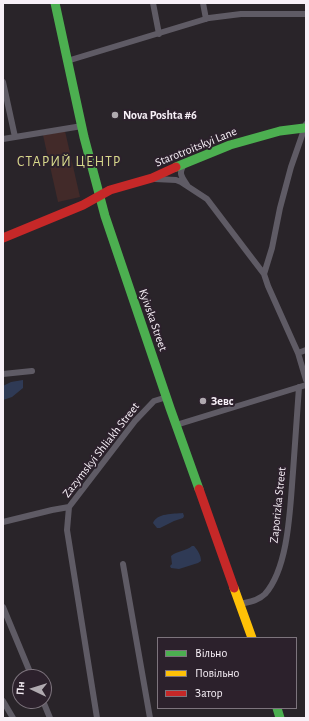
<!DOCTYPE html>
<meta charset="utf-8">
<style>
body{margin:0}
#map{position:relative;width:309px;height:721px;overflow:hidden;background:#292429;font-family:"Alegreya Sans",sans-serif}
canvas{display:block}
.frame{position:absolute;inset:0;border:4px solid #f7f0f7;pointer-events:none}
.legend{position:absolute;left:157px;top:637px;width:140px;height:72px;box-sizing:border-box;background:#2c212c;border:1px solid #7d747d;margin:0;padding:5px 7px;list-style:none;font-size:12px;color:#f7f0f7}
.legend li{display:flex;align-items:center;gap:8px;height:20px}
.legend b{width:20px;border:1px solid #7d747d}
.north{position:absolute;left:12px;top:669px;width:40px;height:40px;box-sizing:border-box;background:#2c212c;border:1px solid #7d747d;border-radius:50%;rotate:274deg;font-size:11px;font-weight:700;line-height:16px;text-align:center;color:#f7f0f7}
.north::after{content:'';display:block;margin:auto;width:14px;height:18px;background:#afa9af;clip-path:polygon(50% 0,100% 100%,50% 72%,0 100%)}
</style>
<div id="map">
<canvas width="309" height="721"></canvas>
<div class="frame"></div>
<ul class="legend">
<li><b style="height:5px;background:#4caf50"></b>Вільно</li>
<li><b style="height:5px;background:#ffc107"></b>Повільно</li>
<li><b style="height:5px;background:#c62828"></b>Затор</li>
</ul>
<div class="north">Пн</div>
</div>
<script>
const ctx = document.querySelector('canvas').getContext('2d');
ctx.lineJoin = 'round';
function paint(path, color) { ctx.fillStyle = color; ctx.fill(path, 'evenodd'); }
function stroke(path, color, width, dash) { ctx.strokeStyle = color; ctx.lineWidth = width; ctx.lineCap = dash ? 'butt' : 'round'; ctx.setLineDash(dash || []); ctx.stroke(path); }
function drawText(font, color, halo, rows, align = 'center') {
  ctx.font = font + ' "Alegreya Sans",sans-serif'; ctx.lineWidth = 4; ctx.setLineDash([]); ctx.textBaseline = 'middle'; ctx.strokeStyle = halo; ctx.fillStyle = color; for (const [text, x, y, turn = 0] of rows) {
    ctx.save(); ctx.translate(x, y); ctx.rotate((+turn || 0) * Math.PI / 180); ctx.textAlign = isNaN(turn) ? turn : align; if (halo) ctx.strokeText(text, 0, 0); ctx.fillText(text, 0, 0); ctx.restore();
  }
}
paint(new Path2D(`
 M 65,131 L 80,197 L 58,202 L 43,135 Z`), '#422a29');
paint(new Path2D(`
 M 23,380 L 23,388 L 12,397 L 3,400 L 3,386 L 11,382 Z
 M 183,513 L 184,516 L 183,518 L 174,521 L 160,528 L 157,528 L 153,523 C 157,513 173,514 183,513 Z
 M 192,546 L 194,546 C 198,551 201,555 201,561 L 198,563 L 179,569 L 171,568 L 170,566 L 172,564 L 171,556 C 177,551 186,551 192,546 Z`), '#2f3a55');
stroke(new Path2D(`
 M 153,3 L 159,34
 M 203,3 L 206,19
 M 67,61 L 209,18 L 241,14 L 306,14
 M 3,82 L 15,137
 M 3,139 L 82,126
 M 185,163 C 178,173 181,176 187,185
 M 155,179 L 176,180 L 181,182 L 207,199 L 251,257 L 264,274 L 268,286 L 298,353 L 306,380
 M 264,274 L 272,248 L 280,208 L 291,167 L 306,124
 M 298,353 L 306,350
 M 3,374 L 32,371
 M 176,425 L 306,385
 M 69,507 L 67,530 L 97,718
 M 3,522 L 52,510 L 69,507 L 135,421 L 154,401 L 167,397
 M 123,564 L 150,718
 M 240,604 C 248,602 258,601 265,594 C 289,567 290,507 293,472 C 295,443 297,415 299,387
 M 3,607 L 32,677
 M 3,701 L 13,718
 M 43,701 L 50,718`), '#5f5b65', 6);
stroke(new Path2D(`
 M 55,3 L 84,137 L 105,216 L 170,408 L 199,489
 M 176,167 L 230,145 L 280,131 L 304,128
 M 277,708 L 280,718`), '#4caf50', 9);
stroke(new Path2D(`
 M 234,588 L 252,638`), '#ffc107', 9);
stroke(new Path2D(`
 M 3,238 L 83,205 L 110,190 L 152,178 L 176,167
 M 199,489 L 234,588`), '#c62828', 9);
for (const [x, y, r, color] of [
 [115,115,4,"#afa9af"],
 [203,401,4,"#afa9af"]
]) { const dot = new Path2D(); dot.arc(x, y, r, 0, 2 * Math.PI); ctx.fillStyle = color; ctx.fill(dot); stroke(dot, '#2c212c', 1.5); }
drawText('bold 12px', '#f7f0f7', '#2c212c', [
 ["Nova Poshta #6",123,115],
 ["Зевс",211,401]
], 'left');
drawText('12px', '#f7f0f7', '#2c212c', [
 ["Starotroitskyi Lane",196,147,-22],
 ["Kyivska Street",153,320,71],
 ["Zazymskyi Shliakh Street",101,450,-52],
 ["Zaporizka Street",278,505,-84]
]);
ctx.letterSpacing = '1px';
drawText('14px', '#d8da8c', '#2c212c', [
 ["СТАРИЙ ЦЕНТР",69,162]
]);
ctx.letterSpacing = '0px';
</script>
